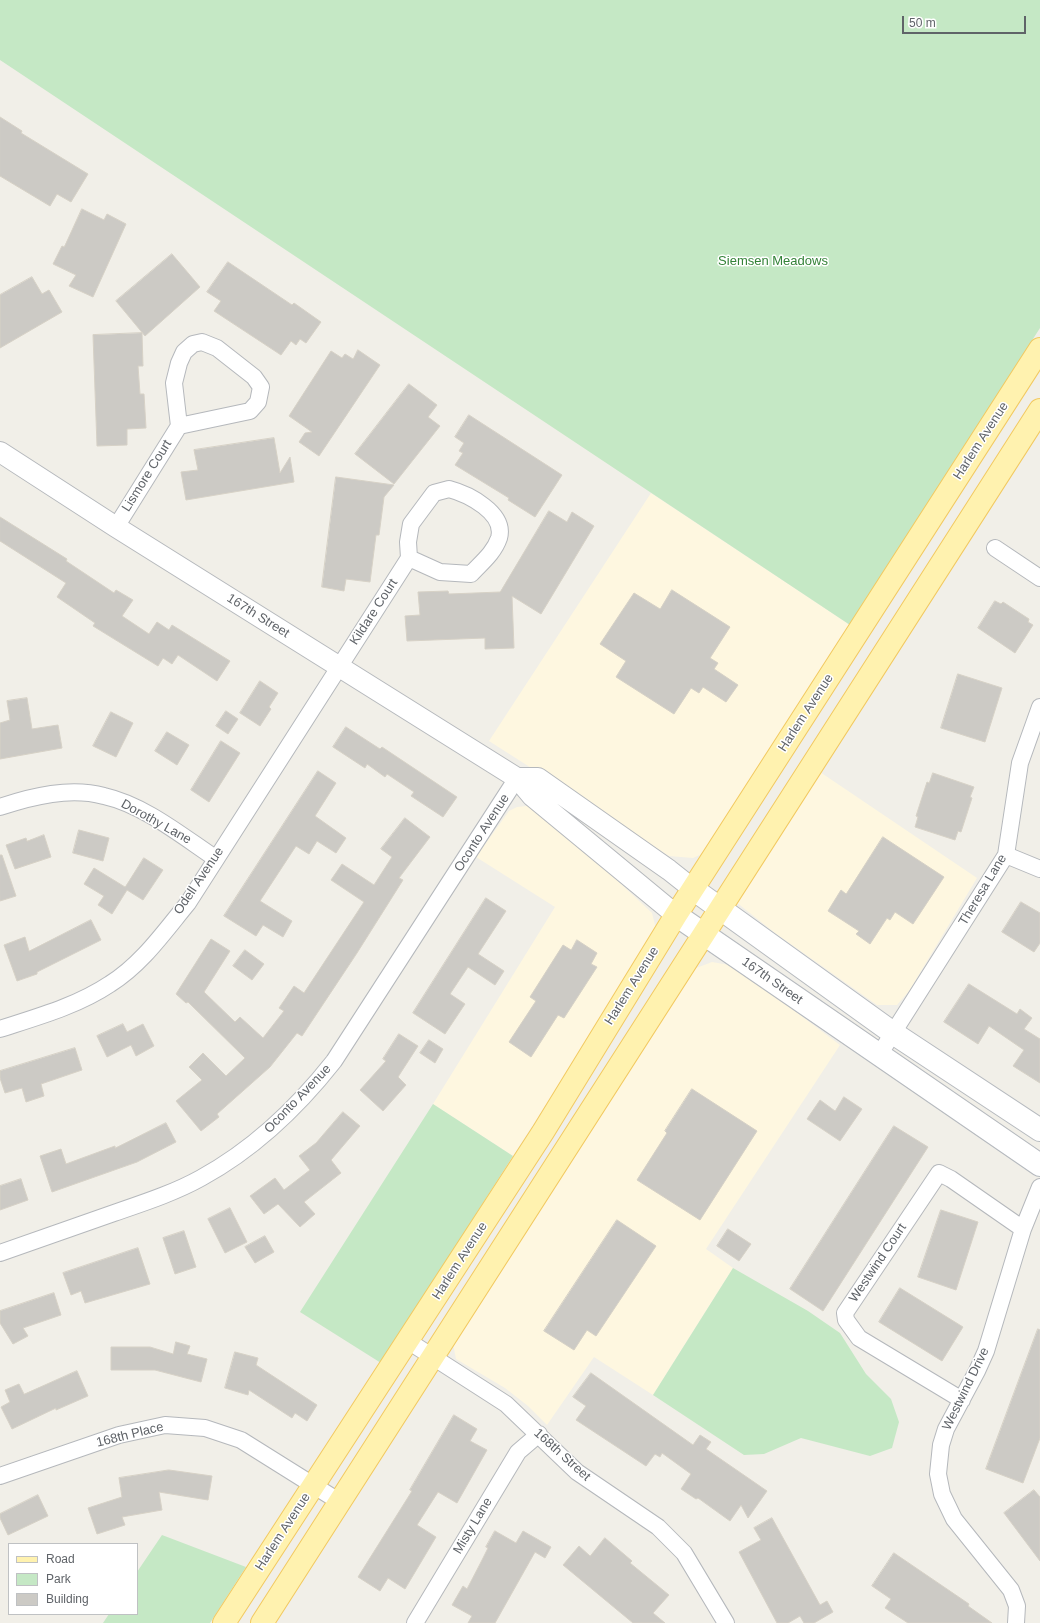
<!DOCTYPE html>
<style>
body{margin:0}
#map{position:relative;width:1040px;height:1623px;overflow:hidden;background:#f1efe8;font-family:Arial,sans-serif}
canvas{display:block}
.legend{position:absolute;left:8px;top:1543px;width:130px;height:72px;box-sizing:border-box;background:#fff;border:1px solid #bfc1c3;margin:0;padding:5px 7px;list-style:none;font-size:12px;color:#5f6368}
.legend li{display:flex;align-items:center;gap:8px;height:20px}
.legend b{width:20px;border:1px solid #bfc1c3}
.scale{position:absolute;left:902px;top:16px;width:124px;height:18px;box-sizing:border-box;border:2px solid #5f6368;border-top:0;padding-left:5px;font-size:12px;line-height:14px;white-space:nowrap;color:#5f6368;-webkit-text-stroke:3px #fff;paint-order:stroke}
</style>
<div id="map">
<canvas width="1040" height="1623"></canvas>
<ul class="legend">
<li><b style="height:5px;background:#fff2af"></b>Road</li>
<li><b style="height:11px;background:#c5e8c5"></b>Park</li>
<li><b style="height:11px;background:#cccac5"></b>Building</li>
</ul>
<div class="scale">50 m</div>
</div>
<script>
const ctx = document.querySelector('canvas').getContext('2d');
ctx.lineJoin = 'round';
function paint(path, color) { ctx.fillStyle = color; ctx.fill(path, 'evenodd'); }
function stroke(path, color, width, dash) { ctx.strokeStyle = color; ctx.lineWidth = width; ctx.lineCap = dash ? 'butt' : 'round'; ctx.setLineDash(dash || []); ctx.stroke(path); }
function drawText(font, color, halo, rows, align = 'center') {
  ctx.font = font + ' Arial,sans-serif'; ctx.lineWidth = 3; ctx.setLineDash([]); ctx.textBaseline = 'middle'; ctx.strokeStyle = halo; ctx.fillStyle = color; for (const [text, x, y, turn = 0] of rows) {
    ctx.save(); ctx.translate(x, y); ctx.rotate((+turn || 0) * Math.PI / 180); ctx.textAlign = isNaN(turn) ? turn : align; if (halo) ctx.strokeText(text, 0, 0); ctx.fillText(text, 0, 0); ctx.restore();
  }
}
paint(new Path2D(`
 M 651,493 L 850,625 L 704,853 L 693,858 L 669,856 L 489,741 Z
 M 820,772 L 977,878 L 909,991 L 897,1005 L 877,1005 L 775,933 L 736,902 Z
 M 527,806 L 538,809 L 547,815 L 652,913 L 655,925 L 654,934 L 649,944 L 513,1156 L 433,1104 L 555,907 L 476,857 L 509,811 L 517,807 Z
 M 712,962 L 735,966 L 840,1045 L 706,1249 L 733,1268 L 653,1395 L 594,1357 L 547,1425 L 528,1406 L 505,1388 L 456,1359 L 453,1344 L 691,970 Z`), '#fef7e0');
paint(new Path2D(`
 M 0,0 L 1040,0 L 1040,328 L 850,625 L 0,60 Z
 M 433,1104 L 513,1156 L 381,1363 L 300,1312 Z
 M 733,1268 L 808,1311 L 840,1333 L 866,1374 L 891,1399 L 899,1422 L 892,1448 L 870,1456 L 801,1438 L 764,1454 L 744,1455 L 653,1395 Z
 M 162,1535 L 246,1567 L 210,1623 L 103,1623 L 109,1614 L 137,1614 L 137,1572 Z`), '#c5e8c5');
const building = new Path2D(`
 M 0,117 L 22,131 L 21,133 L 88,174 L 71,202 L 57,194 L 50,206 L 0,176 Z
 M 82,209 L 104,220 L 107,214 L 126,224 L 93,297 L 69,286 L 76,275 L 53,264 L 62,246 L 64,247 Z
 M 172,254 L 200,287 L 145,336 L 116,301 Z
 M 228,262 L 292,305 L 294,303 L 321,322 L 306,343 L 300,339 L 296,345 L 291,341 L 281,355 L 214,311 L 221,301 L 207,292 Z
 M 32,277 L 42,294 L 49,290 L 62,312 L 0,348 L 0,295 Z
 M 142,333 L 143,366 L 138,366 L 140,394 L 144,394 L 146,428 L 127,429 L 127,445 L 97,446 L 93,335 Z
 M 358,350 L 380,365 L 319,456 L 299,442 L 305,433 L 312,432 L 289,416 L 331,351 L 342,358 L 345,354 L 353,359 Z
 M 409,384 L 437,405 L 428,417 L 440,426 L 394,484 L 355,454 Z
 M 469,415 L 562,475 L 535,517 L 508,500 L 509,498 L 455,465 L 463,453 L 459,451 L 464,443 L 455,437 Z
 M 274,438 L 280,473 L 290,457 L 294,482 L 186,500 L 181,472 L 198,470 L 194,450 Z
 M 336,477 L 394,485 L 384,497 L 379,535 L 376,535 L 370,582 L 346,579 L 344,591 L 322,587 Z
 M 549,511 L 567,522 L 572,512 L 594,526 L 541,614 L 512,596 L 514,648 L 485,649 L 485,638 L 407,641 L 405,616 L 420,615 L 418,592 L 448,591 L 449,594 L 500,592 Z
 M 0,517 L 67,559 L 66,561 L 114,593 L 116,590 L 133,600 L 122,616 L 149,634 L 157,622 L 169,630 L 172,625 L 230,661 L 217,681 L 178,655 L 172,664 L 163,658 L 158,666 L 93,626 L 95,623 L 57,597 L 66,583 L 0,541 Z
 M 672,590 L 730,627 L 710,658 L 718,663 L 714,669 L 738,685 L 726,702 L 703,687 L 699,693 L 691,688 L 674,714 L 616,677 L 626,661 L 600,644 L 634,593 L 660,609 Z
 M 995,601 L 1001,604 L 1003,602 L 1029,619 L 1028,622 L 1033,625 L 1015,653 L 978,628 Z
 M 958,674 L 1002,688 L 985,742 L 941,728 Z
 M 260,681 L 278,693 L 269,707 L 271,709 L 260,726 L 240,713 Z
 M 27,698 L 32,729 L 58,725 L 62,748 L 0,759 L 0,723 L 10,720 L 7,701 Z
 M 226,711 L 238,719 L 228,734 L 216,726 Z
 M 111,712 L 133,723 L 116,757 L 93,746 Z
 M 346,727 L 380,749 L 382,747 L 457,797 L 443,817 L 411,796 L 414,792 L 387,774 L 385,777 L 367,764 L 365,768 L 333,747 Z
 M 167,732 L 189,745 L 177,765 L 155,751 Z
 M 221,741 L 240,753 L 209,802 L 191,790 Z
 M 318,771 L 336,783 L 315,816 L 346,838 L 336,853 L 317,841 L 309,854 L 296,846 L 260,901 L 292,921 L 283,937 L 263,925 L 256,936 L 224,916 Z
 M 933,773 L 974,787 L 970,797 L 972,798 L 961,832 L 958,831 L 955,840 L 915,827 L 918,817 L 916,816 L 927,782 L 929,783 Z
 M 405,818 L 430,837 L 399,878 L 403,880 L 357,953 L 302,1036 L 297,1033 L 270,1067 L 217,1114 L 219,1117 L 201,1131 L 176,1101 L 202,1080 L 189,1067 L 203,1053 L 226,1076 L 245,1058 L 188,1002 L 186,1003 L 176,994 L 211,939 L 230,951 L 204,992 L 235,1022 L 240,1017 L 263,1038 L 284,1011 L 279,1008 L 294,986 L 304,993 L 364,902 L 331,880 L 342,864 L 374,885 L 392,857 L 381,849 Z
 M 79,830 L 109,838 L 103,861 L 73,853 Z
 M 44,835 L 51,857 L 15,869 L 6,845 L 26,838 L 27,841 Z
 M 883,837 L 944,877 L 913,924 L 895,912 L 890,920 L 887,918 L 870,944 L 856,934 L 859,931 L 828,911 L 841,890 L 846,894 Z
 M 0,855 L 2,855 L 16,896 L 0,901 Z
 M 144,858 L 163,870 L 143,900 L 127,890 L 112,914 L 98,905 L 104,896 L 84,884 L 94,868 L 125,887 Z
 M 486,898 L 506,911 L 478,954 L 504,971 L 495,985 L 468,967 L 450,994 L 465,1004 L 445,1034 L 413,1013 Z
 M 1021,902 L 1040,913 L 1040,943 L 1034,952 L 1002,932 Z
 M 91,920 L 101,940 L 37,972 L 37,974 L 17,981 L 4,945 L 25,937 L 29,951 Z
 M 577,940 L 597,953 L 591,964 L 597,967 L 564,1018 L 558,1015 L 531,1057 L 509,1042 L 536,1001 L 530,997 L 563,945 L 571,950 Z
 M 245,950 L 264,964 L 252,980 L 233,966 Z
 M 969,984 L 1017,1014 L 1020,1009 L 1032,1018 L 1024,1029 L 1040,1039 L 1040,1083 L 1013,1066 L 1024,1050 L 989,1026 L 978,1044 L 944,1022 Z
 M 123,1024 L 127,1032 L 143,1024 L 154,1046 L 136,1056 L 131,1045 L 107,1057 L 97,1036 Z
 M 399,1034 L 418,1046 L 398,1077 L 406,1085 L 383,1111 L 360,1090 L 386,1061 L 383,1059 Z
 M 429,1040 L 443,1049 L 435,1063 L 420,1053 Z
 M 75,1048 L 82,1070 L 41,1084 L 44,1096 L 26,1102 L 22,1088 L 5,1093 L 0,1078 L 0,1071 Z
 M 692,1089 L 757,1131 L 700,1220 L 637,1180 L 667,1133 L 665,1131 Z
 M 844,1097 L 862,1109 L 840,1141 L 807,1119 L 820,1100 L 835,1111 Z
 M 343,1112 L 360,1126 L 331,1160 L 341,1173 L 304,1202 L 315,1214 L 300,1227 L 278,1204 L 264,1214 L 250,1196 L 275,1178 L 284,1190 L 310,1170 L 299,1156 L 316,1143 Z
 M 166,1123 L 176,1142 L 137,1162 L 52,1192 L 40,1156 L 61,1149 L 66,1164 L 115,1146 L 115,1148 Z
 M 894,1126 L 928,1147 L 823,1311 L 790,1289 Z
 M 21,1179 L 28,1200 L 0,1210 L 0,1186 Z
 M 230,1208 L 247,1242 L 225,1253 L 208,1219 Z
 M 941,1210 L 978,1222 L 956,1290 L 918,1277 Z
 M 617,1220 L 656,1246 L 596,1336 L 587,1330 L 574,1350 L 544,1331 Z
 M 728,1229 L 751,1244 L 739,1261 L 717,1246 Z
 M 184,1231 L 196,1267 L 175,1274 L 163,1238 Z
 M 265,1236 L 274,1252 L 255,1263 L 245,1247 Z
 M 138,1248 L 150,1284 L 85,1303 L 81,1291 L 71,1295 L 63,1273 Z
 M 900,1288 L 963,1327 L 942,1361 L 879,1322 Z
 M 54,1293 L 61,1315 L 23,1328 L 28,1336 L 13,1344 L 0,1323 L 0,1311 Z
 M 1038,1329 L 1040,1330 L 1040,1438 L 1023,1483 L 986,1469 Z
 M 176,1342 L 190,1346 L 187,1354 L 207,1359 L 201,1382 L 155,1370 L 111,1370 L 111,1347 L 150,1347 L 173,1354 Z
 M 235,1352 L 258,1358 L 256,1365 L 317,1405 L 307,1421 L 295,1413 L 292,1418 L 249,1390 L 248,1395 L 225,1388 Z
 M 77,1371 L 88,1396 L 56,1410 L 56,1408 L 12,1429 L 1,1407 L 10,1402 L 5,1390 L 19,1384 L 24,1394 Z
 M 591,1373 L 693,1445 L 700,1435 L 711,1442 L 706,1449 L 767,1491 L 748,1518 L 741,1505 L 730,1521 L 698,1498 L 696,1499 L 681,1489 L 691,1474 L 662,1453 L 660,1457 L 655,1454 L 646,1466 L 576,1420 L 586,1406 L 573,1397 Z
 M 454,1415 L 477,1429 L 470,1441 L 487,1450 L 457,1503 L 438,1492 L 417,1525 L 436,1537 L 405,1589 L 388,1578 L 380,1591 L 358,1577 L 412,1491 L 410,1490 Z
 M 169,1470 L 212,1476 L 208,1500 L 159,1492 L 162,1510 L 122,1517 L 125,1525 L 97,1534 L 88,1508 L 122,1497 L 119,1478 Z
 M 1034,1490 L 1040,1497 L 1040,1561 L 1004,1513 Z
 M 38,1495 L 48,1516 L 8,1535 L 0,1518 L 0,1514 Z
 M 772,1518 L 820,1605 L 827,1601 L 833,1612 L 814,1623 L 804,1623 L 800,1616 L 788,1623 L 777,1623 L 739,1552 L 761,1540 L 754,1528 Z
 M 495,1531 L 516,1543 L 523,1531 L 551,1547 L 545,1558 L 535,1552 L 495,1623 L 468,1623 L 472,1616 L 452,1605 L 463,1586 L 467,1589 L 481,1562 L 488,1548 L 486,1547 Z
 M 605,1538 L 632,1561 L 630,1563 L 669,1595 L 653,1613 L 665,1623 L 633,1623 L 563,1565 L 579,1546 L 590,1556 Z
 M 894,1553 L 969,1604 L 968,1606 L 992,1623 L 908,1623 L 885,1608 L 891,1599 L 872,1586 Z`);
paint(building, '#cccac5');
stroke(building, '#d6d1c6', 1);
const minor = new Path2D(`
 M 449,489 C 468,494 506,513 499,538 C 494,553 481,563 471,574 L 440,572 L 409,558 L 408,542 L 411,524 L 434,493 Z
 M 116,527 L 179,426 L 174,383 L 179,363 L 184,352 L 193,344 L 202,342 L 217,348 L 254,377 L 261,387 L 258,402 L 250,411 L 179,426
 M 995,548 L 1040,578
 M 0,807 C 33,796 70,787 104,796 C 144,805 182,836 215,858
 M 1006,855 L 1040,869
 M 0,1029 C 37,1017 77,1006 110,984 C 142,964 164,932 188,903 L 409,558
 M 879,1055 L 1006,855 L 1020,763 L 1040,707
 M 0,1253 C 38,1240 76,1226 114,1213 C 143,1203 174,1193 201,1178 C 254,1149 297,1108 334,1061 L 517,778
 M 408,1341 L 506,1404 L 577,1472 L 658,1527 L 684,1553 L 726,1623
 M 962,1400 L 859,1338 L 846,1320 L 845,1313 L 939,1173 L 951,1179 L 1023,1229
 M 0,1476 L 119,1435 L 165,1425 L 205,1428 L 241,1440 L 340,1502
 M 415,1623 L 518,1452 L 539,1434
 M 1016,1623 L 1017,1606 L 1011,1590 L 954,1519 L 942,1494 L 938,1474 L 941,1445 L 946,1429 L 977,1371 L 986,1351 L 1023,1229 L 1040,1187`);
const tertiary = new Path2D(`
 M 0,452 L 116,527 L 517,778 L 532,796 L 676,915
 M 517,778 L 538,778 L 669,870 L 693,889`);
const secondary = new Path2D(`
 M 693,889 L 893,1033 L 1040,1130
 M 676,915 L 1040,1165`);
const primary = new Path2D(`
 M 224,1623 L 543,1132 L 676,915 L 1040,349
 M 262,1623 L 1040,410`);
stroke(minor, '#b5b8bc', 18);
stroke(tertiary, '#b5b8bc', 22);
stroke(secondary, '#b6babf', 24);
stroke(primary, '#f2c960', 24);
stroke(minor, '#fff', 16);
stroke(tertiary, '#fff', 20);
stroke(secondary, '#fff', 22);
stroke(primary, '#fff2af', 22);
drawText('13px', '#348238', '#fff', [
 ["Siemsen Meadows",773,261]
]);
drawText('13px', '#5f6368', '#fff', [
 ["Harlem Avenue",981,441,-57],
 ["Lismore Court",147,476,-58],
 ["Kildare Court",374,612,-57],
 ["167th Street",258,616,32],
 ["Harlem Avenue",806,713,-57],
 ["Dorothy Lane",156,822,29],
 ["Oconto Avenue",482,833,-57],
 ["Odell Avenue",199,881,-56],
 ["Theresa Lane",983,890,-59],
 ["167th Street",772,981,35],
 ["Harlem Avenue",632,986,-58],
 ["Oconto Avenue",298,1099,-46],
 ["Harlem Avenue",460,1261,-57],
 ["Westwind Court",878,1263,-56],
 ["Westwind Drive",966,1389,-64],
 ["168th Place",130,1435,-14],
 ["168th Street",562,1455,42],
 ["Misty Lane",473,1526,-59],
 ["Harlem Avenue",283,1532,-57]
]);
</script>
